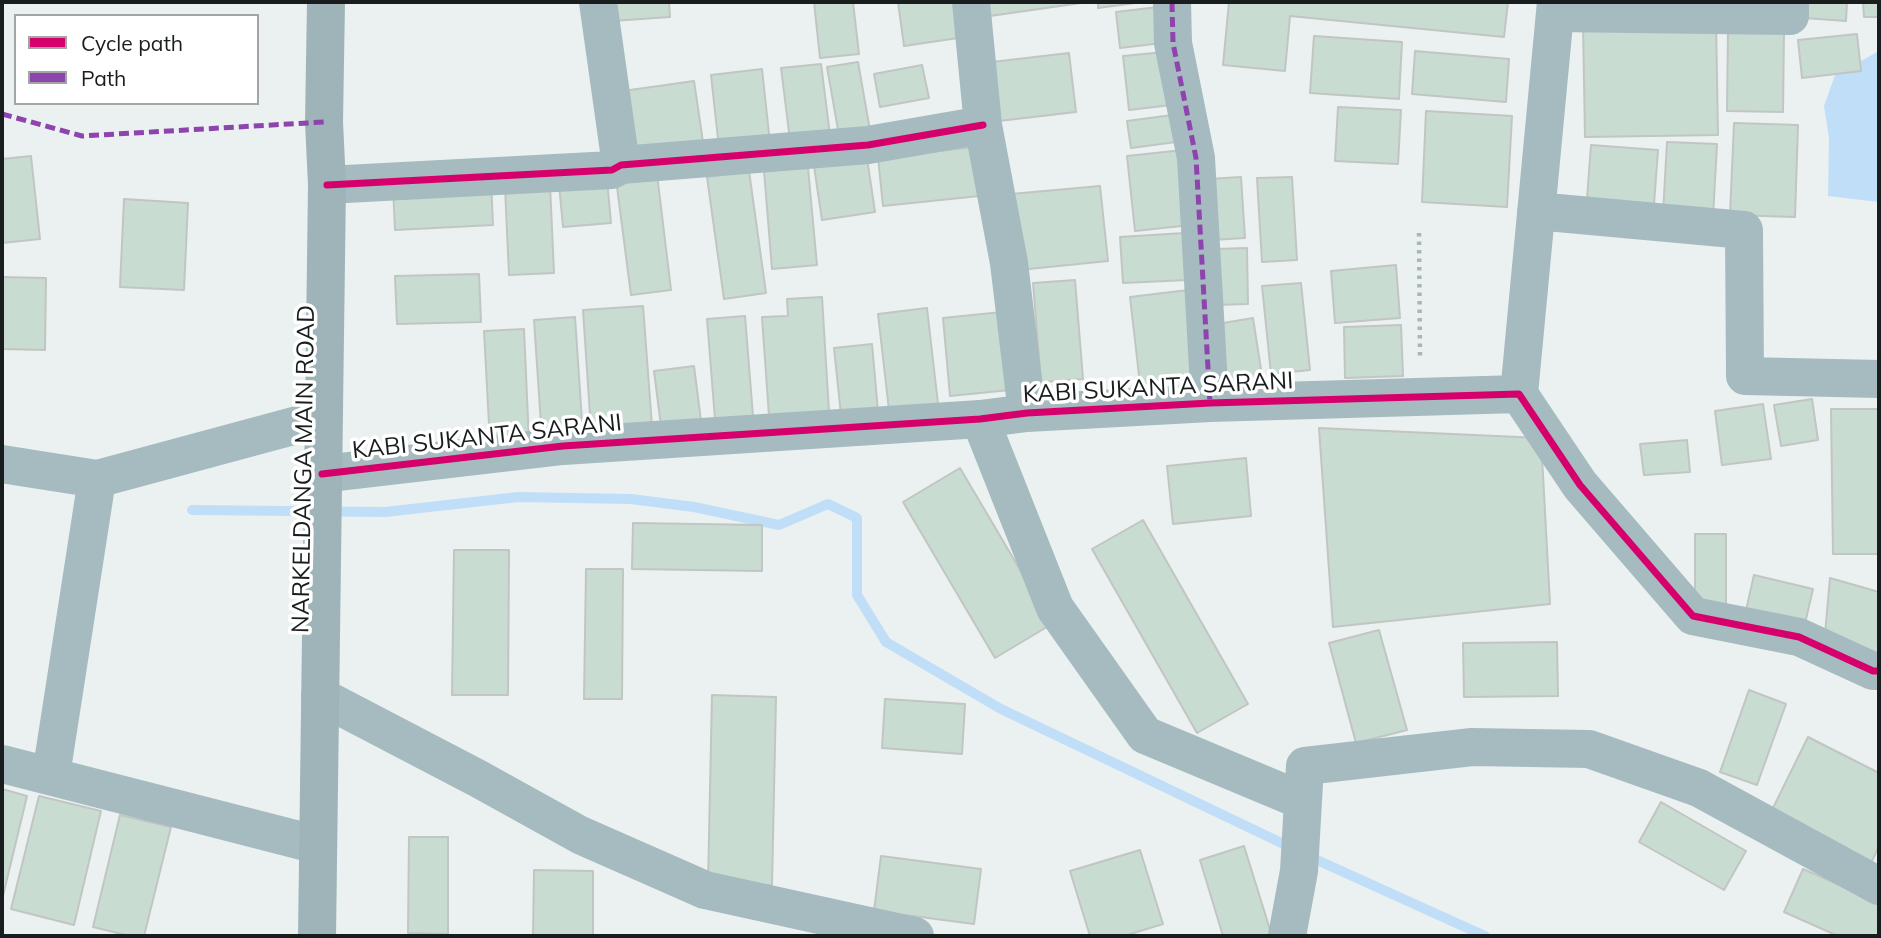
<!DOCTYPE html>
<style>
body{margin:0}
#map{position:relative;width:1881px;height:938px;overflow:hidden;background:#ebf1f0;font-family:Mulish,sans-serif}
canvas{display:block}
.frame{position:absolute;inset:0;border:4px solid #1a1d1d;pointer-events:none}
.legend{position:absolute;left:14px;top:14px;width:245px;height:91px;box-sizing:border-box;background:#fff;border:2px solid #a3a5a5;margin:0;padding:9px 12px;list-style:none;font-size:21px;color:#1a1d1d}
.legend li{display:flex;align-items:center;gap:14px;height:35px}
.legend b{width:35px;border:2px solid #a3a5a5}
</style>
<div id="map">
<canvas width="1881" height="938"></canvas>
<div class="frame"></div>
<ul class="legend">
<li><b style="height:9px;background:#d6006c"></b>Cycle path</li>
<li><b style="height:9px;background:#8e44ad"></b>Path</li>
</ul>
</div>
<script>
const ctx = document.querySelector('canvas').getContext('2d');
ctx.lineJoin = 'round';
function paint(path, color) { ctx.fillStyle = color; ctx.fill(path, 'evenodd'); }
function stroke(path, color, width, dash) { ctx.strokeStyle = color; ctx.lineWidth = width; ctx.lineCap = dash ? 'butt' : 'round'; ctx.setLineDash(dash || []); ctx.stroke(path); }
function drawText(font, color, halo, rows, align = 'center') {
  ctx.font = font + ' Mulish,sans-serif'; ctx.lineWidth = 7; ctx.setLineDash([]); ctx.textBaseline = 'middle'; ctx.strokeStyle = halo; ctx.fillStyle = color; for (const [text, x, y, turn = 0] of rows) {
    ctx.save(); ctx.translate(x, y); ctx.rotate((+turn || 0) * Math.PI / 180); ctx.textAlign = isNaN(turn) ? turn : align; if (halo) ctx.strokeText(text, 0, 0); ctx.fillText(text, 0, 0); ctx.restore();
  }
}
paint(new Path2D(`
 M 1879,51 L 1879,202 L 1828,196 L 1829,138 L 1824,106 L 1835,75 Z`), '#c1def8');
stroke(new Path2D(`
 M 192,510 L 385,512 L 518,497 L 631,499 L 694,507 L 779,525 L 828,504 L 857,518 L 857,595 L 886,642 L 1001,709 L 1292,848
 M 1306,855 L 1485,936`), '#c1def8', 10);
const building = new Path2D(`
 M 610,2 L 669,2 L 670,17 L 612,21 Z
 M 814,2 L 853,2 L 859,54 L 820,58 Z
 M 898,2 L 960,2 L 965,37 L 904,46 Z
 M 988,2 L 1081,2 L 1081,3 L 990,16 Z
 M 1098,2 L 1143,2 L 1098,8 Z
 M 1229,2 L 1508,2 L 1504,37 L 1290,16 L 1285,71 L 1223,65 Z
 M 1792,2 L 1847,2 L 1846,21 L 1791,17 Z
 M 1863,2 L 1879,2 L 1879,17 L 1864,17 Z
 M 1158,7 L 1162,43 L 1120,48 L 1116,12 Z
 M 1716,22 L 1718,135 L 1585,137 L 1583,24 Z
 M 1728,29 L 1784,30 L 1783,112 L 1727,111 Z
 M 1857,34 L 1861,71 L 1802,78 L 1798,40 Z
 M 1314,36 L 1402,42 L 1399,99 L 1310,93 Z
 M 1415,51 L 1509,59 L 1506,102 L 1412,94 Z
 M 1164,52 L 1171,105 L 1129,110 L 1123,56 Z
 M 1069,53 L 1076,112 L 999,121 L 992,62 Z
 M 858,62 L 871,136 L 840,141 L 827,67 Z
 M 821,64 L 830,135 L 790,140 L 781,68 Z
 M 922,65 L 929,98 L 880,107 L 874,74 Z
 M 762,69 L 770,143 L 719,148 L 711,75 Z
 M 694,81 L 704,149 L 632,159 L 623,91 Z
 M 1338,107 L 1401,110 L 1398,164 L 1335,161 Z
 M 1426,111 L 1512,116 L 1507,207 L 1422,202 Z
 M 1172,115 L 1176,142 L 1131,148 L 1127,121 Z
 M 1734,123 L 1798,125 L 1795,217 L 1730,215 Z
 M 1667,142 L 1717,144 L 1713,217 L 1663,214 Z
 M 1591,145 L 1658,150 L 1653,218 L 1586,212 Z
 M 983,146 L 989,195 L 883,206 L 878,158 Z
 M 1183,150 L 1191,225 L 1135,231 L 1127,156 Z
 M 31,156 L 40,239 L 2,243 L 2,159 Z
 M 867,158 L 875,212 L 822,220 L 814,166 Z
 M 808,168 L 817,265 L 772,269 L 764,171 Z
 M 749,171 L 766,293 L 724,299 L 707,177 Z
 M 657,174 L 671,290 L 631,295 L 616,179 Z
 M 1241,177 L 1245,238 L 1212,240 L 1208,179 Z
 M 1292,177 L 1297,260 L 1262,262 L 1257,178 Z
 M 607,179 L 611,223 L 563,227 L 559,184 Z
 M 491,181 L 493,225 L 395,230 L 393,186 Z
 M 550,185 L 554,273 L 509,275 L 505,187 Z
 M 1100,186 L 1108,261 L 1019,270 L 1011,194 Z
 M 124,199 L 188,203 L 184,290 L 120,287 Z
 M 1184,233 L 1187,280 L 1123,283 L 1120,237 Z
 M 1247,248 L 1248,304 L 1216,305 L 1215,249 Z
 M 1396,265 L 1400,318 L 1335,323 L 1331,271 Z
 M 479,274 L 481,322 L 397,324 L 395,276 Z
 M 2,277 L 46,278 L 45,350 L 2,349 Z
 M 1075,280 L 1083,379 L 1041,382 L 1033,283 Z
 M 1301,283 L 1310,370 L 1271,374 L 1262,286 Z
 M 1188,290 L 1198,377 L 1140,384 L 1130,297 Z
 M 822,297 L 829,412 L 769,416 L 762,317 L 788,316 L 787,299 Z
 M 643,306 L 652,426 L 591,430 L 583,310 Z
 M 927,308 L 938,404 L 889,410 L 878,314 Z
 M 1002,312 L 1010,390 L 950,396 L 943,318 Z
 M 745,316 L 753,416 L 715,419 L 707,319 Z
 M 575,317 L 583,436 L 542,439 L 534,320 Z
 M 1253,318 L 1262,376 L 1221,383 L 1211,325 Z
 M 1401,325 L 1403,376 L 1345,378 L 1344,327 Z
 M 524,329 L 529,442 L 490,443 L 484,331 Z
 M 872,344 L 878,411 L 841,415 L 834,348 Z
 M 694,366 L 701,421 L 661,426 L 654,371 Z
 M 1812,399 L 1818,440 L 1781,446 L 1774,405 Z
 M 1763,404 L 1771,459 L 1722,465 L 1715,411 Z
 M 1831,409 L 1879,409 L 1879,554 L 1833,554 Z
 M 1319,428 L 1541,438 L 1550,604 L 1333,627 Z
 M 1687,440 L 1690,472 L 1644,475 L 1640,444 Z
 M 1246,458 L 1251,516 L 1173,524 L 1167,466 Z
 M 960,468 L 1052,624 L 995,658 L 903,502 Z
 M 1143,520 L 1248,704 L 1197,733 L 1092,549 Z
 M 633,523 L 762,525 L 762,571 L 632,569 Z
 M 1695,534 L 1726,534 L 1726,604 L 1695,604 Z
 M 454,550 L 509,550 L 508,695 L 452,695 Z
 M 586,569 L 623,569 L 622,699 L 584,699 Z
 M 1754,575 L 1813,589 L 1803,632 L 1744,619 Z
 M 1830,578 L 1879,592 L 1879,655 L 1825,634 Z
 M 1379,630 L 1407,730 L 1356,743 L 1329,643 Z
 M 1557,642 L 1558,696 L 1464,697 L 1463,643 Z
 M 1749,690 L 1786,704 L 1757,785 L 1720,772 Z
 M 712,695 L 776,697 L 772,885 L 708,884 Z
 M 885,699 L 965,704 L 962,754 L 882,748 Z
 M 1808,737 L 1879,773 L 1879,846 L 1871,863 L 1771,812 Z
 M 2,789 L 27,796 L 2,900 Z
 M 39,796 L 101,811 L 74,925 L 11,909 Z
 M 1661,802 L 1746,851 L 1724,890 L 1639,842 Z
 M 120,815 L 171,827 L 144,936 L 130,936 L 93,927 Z
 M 409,837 L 448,837 L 448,934 L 408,933 Z
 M 1244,846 L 1272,936 L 1223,936 L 1200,860 Z
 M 1140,850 L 1163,924 L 1124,936 L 1090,936 L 1070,871 Z
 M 881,856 L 981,869 L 974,924 L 874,911 Z
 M 1803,869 L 1879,902 L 1879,936 L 1838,936 L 1784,912 Z
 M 534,870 L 593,871 L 593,936 L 533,936 Z`);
paint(building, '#c9dcd1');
stroke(building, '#c1c5c3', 2);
stroke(new Path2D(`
 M 1419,233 L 1420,358`), '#a8b6b9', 4.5, [3.5, 5]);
stroke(new Path2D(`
 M 598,2 L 621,165
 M 971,2 L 983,125 L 1009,263 L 1027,413
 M 1172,2 L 1173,43 L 1196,158 L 1210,403
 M 1555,13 L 1790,16 L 1790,2
 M 327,185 L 612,170 L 621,165 L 868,145 L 983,125
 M 1536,211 L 1744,230 L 1745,376 L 1879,379
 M 1519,394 L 1556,2
 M 980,419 L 1055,608 L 1145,735 L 1303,801
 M 2,464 L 97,479 L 51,775
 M 322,474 L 563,446 L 980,419 L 1027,413 L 1210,403 L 1519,394 L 1580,485 L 1693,616 L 1799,637 L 1873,671 L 1879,671
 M 97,479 L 323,418
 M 320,696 L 477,778 L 580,835 L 705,890 L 915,936
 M 2,764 L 318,845
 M 1287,936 L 1299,871 L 1305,766 L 1472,747 L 1589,749 L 1699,788 L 1879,886`), '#a5bbc0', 38);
stroke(new Path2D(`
 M 317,936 L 327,185 L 324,122 L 326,2`), '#9fb4b9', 38);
stroke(new Path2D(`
 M 1172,2 L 1173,43 L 1196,158 L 1210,403
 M 2,114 L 82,136 L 324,122`), '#8e44ad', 5, [10, 5]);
stroke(new Path2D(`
 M 327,185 L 612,170 L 621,165 L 868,145 L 983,125
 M 322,474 L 563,446 L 980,419 L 1027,413 L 1210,403 L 1519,394 L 1580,485 L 1693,616 L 1799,637 L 1873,671 L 1879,671`), '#d6006c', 7);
drawText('24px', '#1a1d1d', '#fff', [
 ["KABI SUKANTA SARANI",1158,388,-3],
 ["KABI SUKANTA SARANI",487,437,-6],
 ["NARKELDANGA MAIN ROAD",304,469,-89]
]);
</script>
